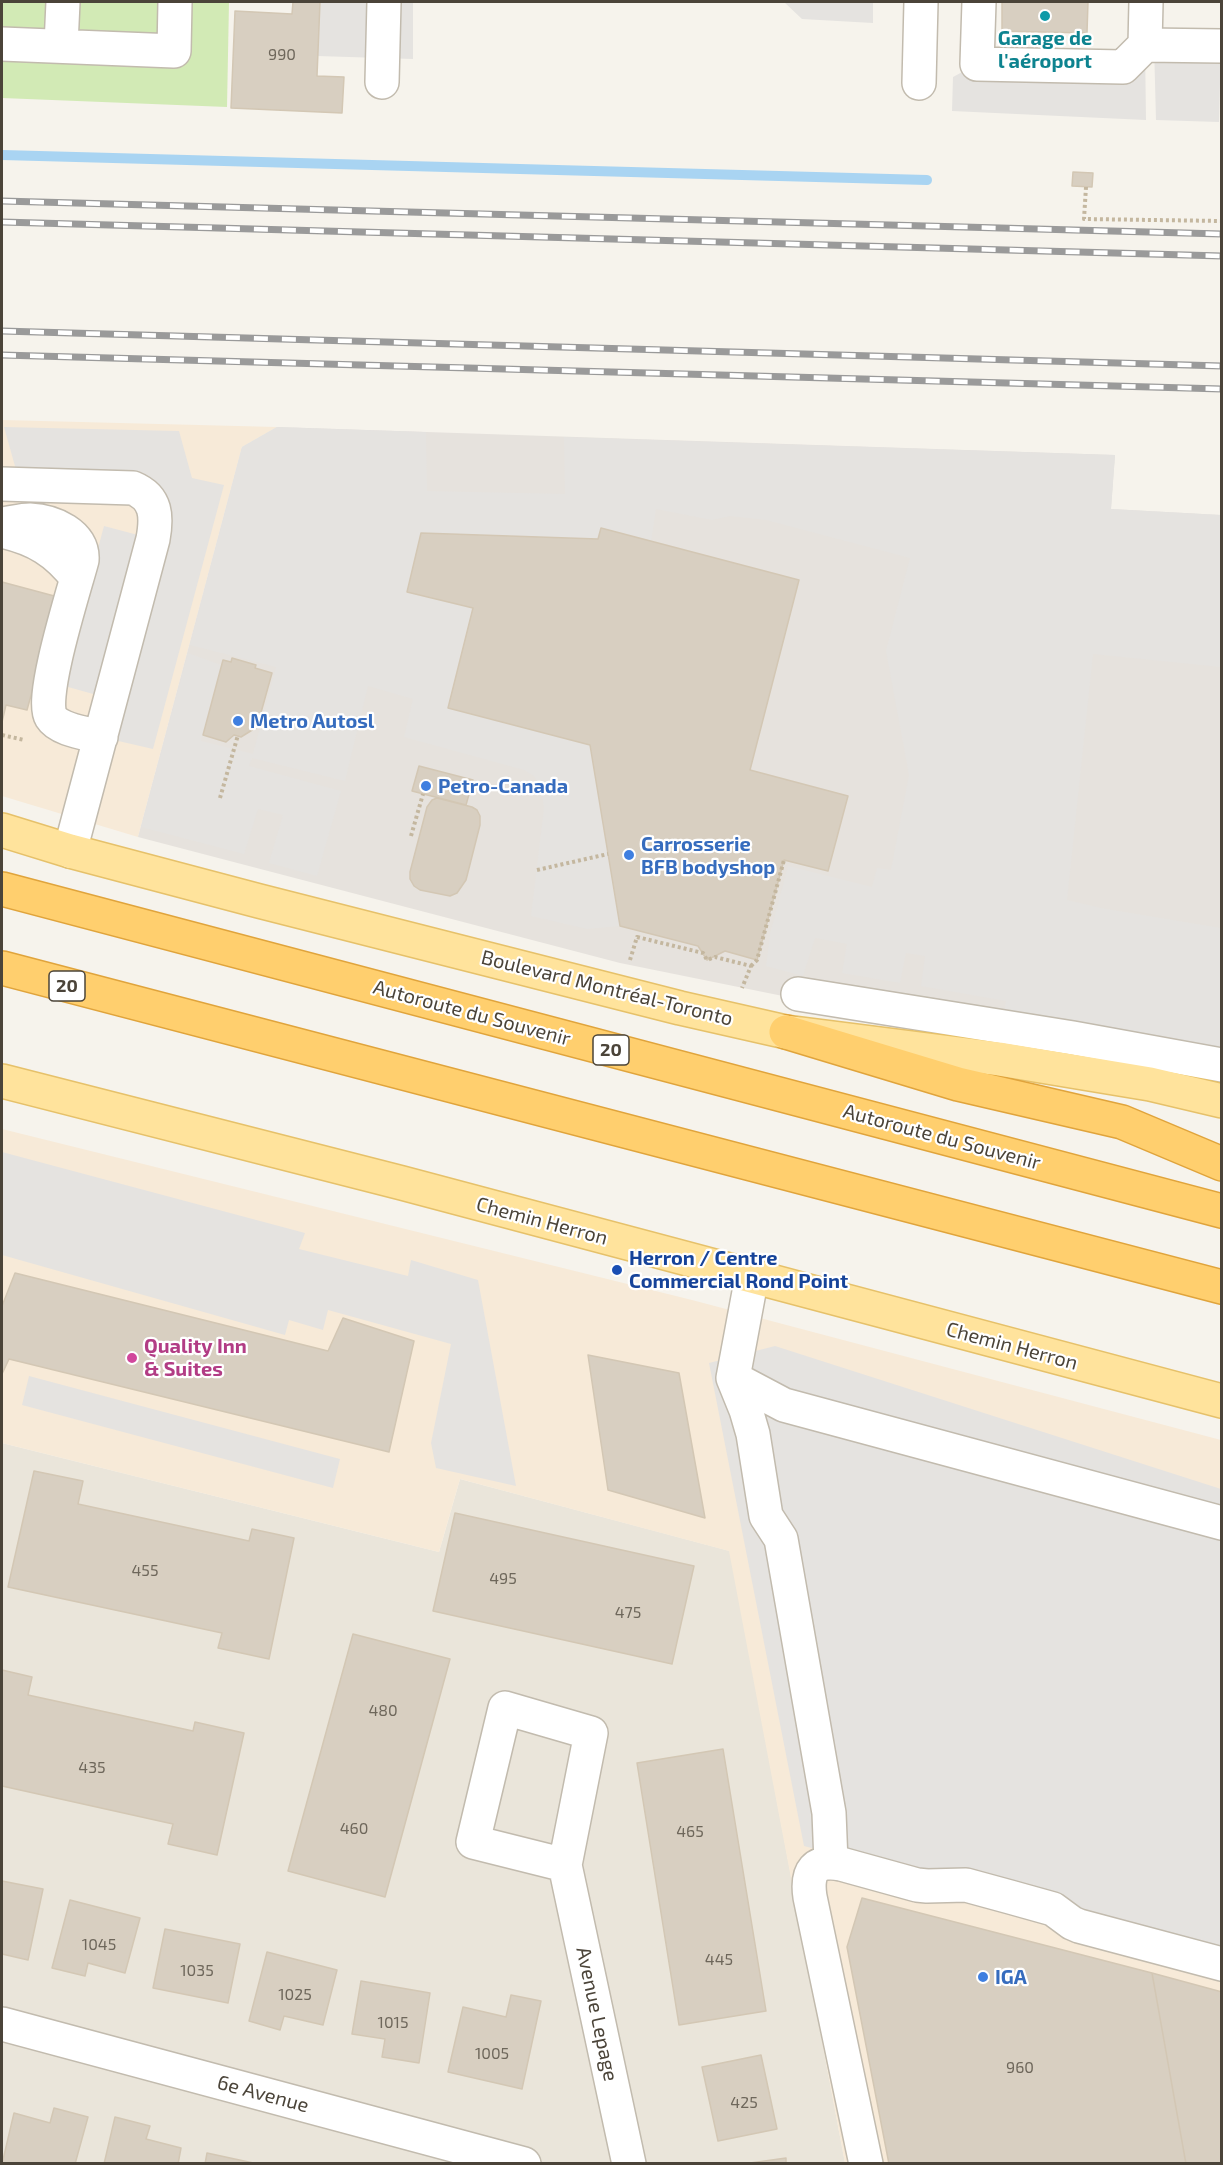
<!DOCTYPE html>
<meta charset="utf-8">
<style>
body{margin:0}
#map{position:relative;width:1223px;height:2165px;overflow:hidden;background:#f6f3ec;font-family:"Exo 2",sans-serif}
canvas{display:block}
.frame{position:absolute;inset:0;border:3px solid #4b4439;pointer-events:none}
</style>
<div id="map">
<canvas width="1223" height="2165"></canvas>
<div class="frame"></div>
</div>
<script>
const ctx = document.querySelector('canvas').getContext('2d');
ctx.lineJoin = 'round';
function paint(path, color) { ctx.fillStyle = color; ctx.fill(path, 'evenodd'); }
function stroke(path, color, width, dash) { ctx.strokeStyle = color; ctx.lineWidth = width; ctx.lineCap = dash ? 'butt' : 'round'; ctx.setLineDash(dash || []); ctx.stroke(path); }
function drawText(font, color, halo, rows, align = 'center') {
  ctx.font = font + ' "Exo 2",sans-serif'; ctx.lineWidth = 4.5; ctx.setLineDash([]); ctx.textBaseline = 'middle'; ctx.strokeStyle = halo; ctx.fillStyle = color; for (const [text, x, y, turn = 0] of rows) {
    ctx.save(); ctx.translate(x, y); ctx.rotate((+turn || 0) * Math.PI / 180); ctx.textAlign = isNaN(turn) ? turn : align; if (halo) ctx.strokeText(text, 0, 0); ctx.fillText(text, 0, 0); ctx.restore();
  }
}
paint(new Path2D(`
 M 2,1443 L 439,1552 L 460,1479 L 730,1551 L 845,2163 L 2,2164 Z`), '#eae5da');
paint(new Path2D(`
 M 2,420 L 277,427 L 242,447 L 138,837 L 2,796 Z
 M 2,1129 L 692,1300 L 1221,1440 L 1221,2163 L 845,2163 L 729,1551 L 460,1479 L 439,1552 L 2,1443 Z`), '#f7ead8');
paint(new Path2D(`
 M 277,427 L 1115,455 L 1111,509 L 1221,515 L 1221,1071 L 847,1009 L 620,963 L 138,837 L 242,447 Z`), '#e6e2dd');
paint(new Path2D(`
 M 2,2 L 229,2 L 227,107 L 2,98 Z`), '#d2eab5');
paint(new Path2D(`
 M 320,2 L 413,2 L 413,59 L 317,56 Z
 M 784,2 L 873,2 L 873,23 L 802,19 Z
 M 1145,45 L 1146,120 L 952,111 L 953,77 L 977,64 L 1122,67 Z
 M 1154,45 L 1221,46 L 1219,122 L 1156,120 Z
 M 4,427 L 179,431 L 192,478 L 224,485 L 153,749 L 101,737 L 111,699 L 61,685 L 104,526 L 153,539 L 152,503 L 20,484 Z
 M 277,427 L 426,432 L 427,491 L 565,494 L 564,437 L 1115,455 L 1111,509 L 1221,515 L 1221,667 L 1093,654 L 1067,900 L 1101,908 L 1221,928 L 1221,1054 L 1004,1013 L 1006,1001 L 921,986 L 925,956 L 906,953 L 900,983 L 842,973 L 847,944 L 815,938 L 803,976 L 766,966 L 770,934 L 788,866 L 872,887 L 877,868 L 891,870 L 909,775 L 886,651 L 910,558 L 766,520 L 730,516 L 712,520 L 656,509 L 651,542 L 601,528 L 598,539 L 421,533 L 407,592 L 473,608 L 448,708 L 590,745 L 620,926 L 587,929 L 531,916 L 544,808 L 541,790 L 534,776 L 524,770 L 404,737 L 413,699 L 368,686 L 345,781 L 252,758 L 249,766 L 341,791 L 317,876 L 269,863 L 283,815 L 258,809 L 244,854 L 141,827 L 188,653 L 221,665 L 201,741 L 253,754 L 276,667 L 190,645 L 242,447 Z
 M 2,1152 L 305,1233 L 299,1249 L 408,1276 L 411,1260 L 478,1280 L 516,1486 L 436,1468 L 431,1443 L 451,1344 L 328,1310 L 323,1330 L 289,1320 L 285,1335 L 2,1255 Z
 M 775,1346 L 1221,1489 L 1221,1957 L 804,1846 L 709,1363 Z
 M 29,1376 L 340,1459 L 333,1488 L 22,1405 Z`), '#e5e3e0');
stroke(new Path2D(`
 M 2,155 L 927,180`), '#a9d4f2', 10);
const building = new Path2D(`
 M 293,2 L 320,2 L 317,76 L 344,77 L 342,113 L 231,108 L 235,11 L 292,14 Z
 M 1002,2 L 1088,2 L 1087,33 L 1002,31 Z
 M 1073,172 L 1093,173 L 1092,187 L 1072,186 Z
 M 601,528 L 799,580 L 750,770 L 848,796 L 828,871 L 784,860 L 757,960 L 725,951 L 707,960 L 698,946 L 620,926 L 590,745 L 448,708 L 473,608 L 407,592 L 421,533 L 598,539 Z
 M 2,582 L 58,597 L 27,710 L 6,705 L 2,722 Z
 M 232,658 L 256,665 L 255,668 L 272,673 L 257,727 L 241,737 L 234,735 L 226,742 L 203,735 L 223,660 L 231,662 Z
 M 419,766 L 473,780 L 466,805 L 412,791 Z
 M 437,798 L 472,807 L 477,810 L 480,816 L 480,825 L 466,880 L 457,893 L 450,896 L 420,890 L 414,886 L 410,879 L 410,872 L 427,807 L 432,800 Z
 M 15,1273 L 328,1351 L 343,1318 L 414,1341 L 389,1452 L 9,1359 L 2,1374 L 2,1306 Z
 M 588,1355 L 679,1373 L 705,1518 L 608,1490 Z
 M 34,1471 L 83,1481 L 78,1504 L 249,1541 L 252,1529 L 294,1538 L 269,1659 L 218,1648 L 222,1633 L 8,1587 Z
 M 455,1513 L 694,1566 L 672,1664 L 433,1611 Z
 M 353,1634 L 450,1659 L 385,1897 L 288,1871 Z
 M 2,1670 L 32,1677 L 28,1695 L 193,1731 L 195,1722 L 244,1733 L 217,1855 L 168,1844 L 173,1824 L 2,1786 Z
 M 723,1749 L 766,2011 L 679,2025 L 637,1763 Z
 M 2,1881 L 43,1889 L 28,1960 L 2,1954 Z
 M 862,1898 L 1152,1973 L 1186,2164 L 889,2164 L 847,1947 Z
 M 70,1900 L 140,1918 L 125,1973 L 88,1963 L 85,1976 L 52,1968 Z
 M 165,1929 L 240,1944 L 228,2003 L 153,1988 Z
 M 267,1952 L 337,1970 L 323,2025 L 284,2016 L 280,2030 L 249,2021 Z
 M 1152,1973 L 1222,1992 L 1222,2164 L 1186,2164 Z
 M 361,1981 L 430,1993 L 419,2063 L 382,2057 L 385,2039 L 352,2034 Z
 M 511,1995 L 541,2001 L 522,2089 L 448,2072 L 463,2007 L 506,2017 Z
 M 761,2055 L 777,2129 L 718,2141 L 702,2067 Z
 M 54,2108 L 88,2117 L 75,2164 L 2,2164 L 14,2113 L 50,2123 Z
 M 115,2117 L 150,2126 L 146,2139 L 181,2148 L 178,2164 L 104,2164 Z
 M 207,2153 L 258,2164 L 205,2164 Z
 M 786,2158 L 786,2164 L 743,2164 Z`);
paint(building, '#d8cfc1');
stroke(building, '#d3c7b4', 1.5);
const minor = new Path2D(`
 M 979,2 L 977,64 L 1123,67 L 1145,45 L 1222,46
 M 2,44 L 174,51 L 175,2
 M 61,45 L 63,2
 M 1145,45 L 1146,2
 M 382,82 L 384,2
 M 919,83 L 921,2
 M 2,484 L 133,488 C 157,498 157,517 153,539 L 70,851
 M 2,524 C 11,523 21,520 30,520 C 53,521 84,534 82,560 C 75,587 39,698 51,717 C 59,730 86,733 101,737
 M 2,531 C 36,539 56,551 77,578
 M 798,994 L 1073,1038 L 1222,1065
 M 752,1276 L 733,1378 L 746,1410 L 753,1434 L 766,1516 L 781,1539 L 829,1813 L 831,1862
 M 733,1378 L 784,1405 L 1222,1523
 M 565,1865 L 473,1842 L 505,1708 L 591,1733 L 565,1865 L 629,2164
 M 2,2024 L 524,2164
 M 866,2164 L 810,1897 C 806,1871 815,1859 841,1864 L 917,1885 L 927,1886 L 966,1885 L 1010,1897 L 1053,1909 L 1072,1923 L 1079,1926 L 1222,1964`);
const major = new Path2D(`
 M 2,830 L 70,851 L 259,901 L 680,1008 L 786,1032 L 999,1059 L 1150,1084 L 1222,1101
 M 2,1081 L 402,1183 L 1222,1401`);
const highway = new Path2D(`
 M 2,889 L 1222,1211
 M 2,968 L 1222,1287
 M 786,1032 L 958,1084 L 1122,1122 L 1222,1164`);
stroke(minor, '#c2bbae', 36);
stroke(major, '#e6c16a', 36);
stroke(highway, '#e0a43c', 36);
stroke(new Path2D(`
 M 1086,187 L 1084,219 L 1222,221
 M 2,735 L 24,740
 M 220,798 L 238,735
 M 411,836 L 423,794
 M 537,870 L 608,854
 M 630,960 L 637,937 L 703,953 L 707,960 L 715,957 L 751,966 L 742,988
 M 751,966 L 757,960 L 784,860`), '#c4b79f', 4, [3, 3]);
stroke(minor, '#fff', 33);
stroke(major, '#ffe39c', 33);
stroke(highway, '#ffcf6e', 33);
const rail = new Path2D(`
 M 2,201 L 1222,234
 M 2,222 L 1222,256
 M 2,331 L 1222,366
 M 2,355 L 1222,389`);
stroke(rail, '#9a9a9a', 7);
stroke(rail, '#fff', 4.5, [14]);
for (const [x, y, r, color] of [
 [1045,16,6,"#0f9aa8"],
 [238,721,6,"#3f7fe0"],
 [426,786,6,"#3f7fe0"],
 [629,855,6,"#3f7fe0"],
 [617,1270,6,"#1a4fb4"],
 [132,1358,6,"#d1479c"],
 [983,1977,6,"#3f7fe0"]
]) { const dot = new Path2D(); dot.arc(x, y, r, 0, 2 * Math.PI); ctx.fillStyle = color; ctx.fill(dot); stroke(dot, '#fff', 2); }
drawText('16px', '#6e675b', null, [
 ["990",282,55],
 ["455",145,1571],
 ["495",503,1579],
 ["475",628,1613],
 ["480",383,1711],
 ["435",92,1768],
 ["460",354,1829],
 ["465",690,1832],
 ["1045",99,1945],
 ["445",719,1960],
 ["1035",197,1971],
 ["1025",295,1995],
 ["1015",393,2023],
 ["1005",492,2054],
 ["960",1020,2068],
 ["425",744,2103]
]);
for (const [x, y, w] of [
 [67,986,36],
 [611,1050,36]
]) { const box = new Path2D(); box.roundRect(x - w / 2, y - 15, w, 30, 4.5); ctx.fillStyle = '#fff'; ctx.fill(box); stroke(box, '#4b4439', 1.5); }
drawText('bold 18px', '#4b4439', null, [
 ["20",67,986],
 ["20",611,1050]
]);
drawText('bold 20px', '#0d838f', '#fff', [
 ["Garage de",1045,38],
 ["l'aéroport",1045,61]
]);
drawText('bold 20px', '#366cbe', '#fff', [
 ["Metro Autosl",250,721],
 ["Petro-Canada",438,786],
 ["Carrosserie",641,844],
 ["BFB bodyshop",641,867],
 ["IGA",995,1977]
], 'left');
drawText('20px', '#4b4439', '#fff', [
 ["Boulevard Montréal-Toronto",607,988,14],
 ["Autoroute du Souvenir",472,1013,15],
 ["Autoroute du Souvenir",942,1137,15],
 ["Chemin Herron",542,1221,15],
 ["Chemin Herron",1012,1346,15],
 ["Avenue Lepage",597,2014,78],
 ["6e Avenue",263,2094,15]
]);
drawText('bold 20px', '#164399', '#fff', [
 ["Herron / Centre",629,1258],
 ["Commercial Rond Point",629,1281]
], 'left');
drawText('bold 20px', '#b23c85', '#fff', [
 ["Quality Inn",144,1346],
 ["& Suites",144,1369]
], 'left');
</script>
